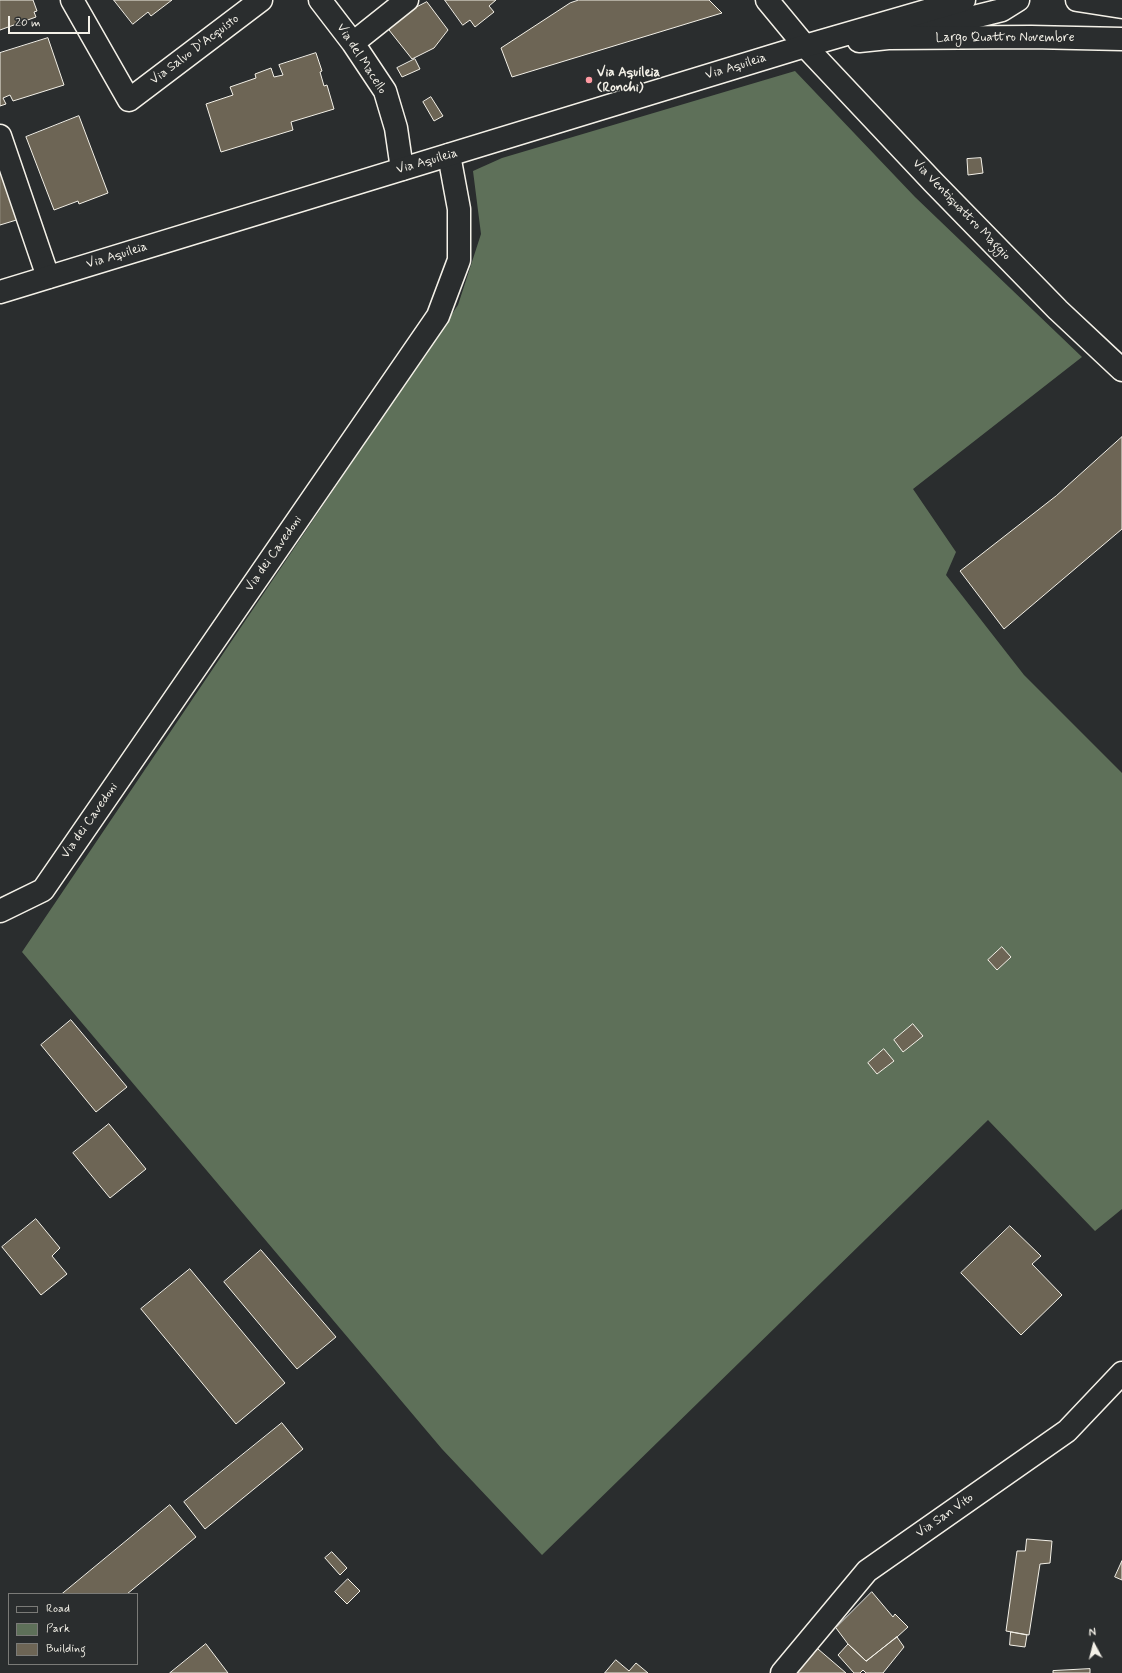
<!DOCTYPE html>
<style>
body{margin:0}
#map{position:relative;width:1122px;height:1673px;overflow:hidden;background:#2a2d2e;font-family:Mynerve,sans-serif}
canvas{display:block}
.legend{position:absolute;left:8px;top:1593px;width:130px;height:72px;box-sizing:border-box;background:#2a2d2e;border:1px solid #7b7b78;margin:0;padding:5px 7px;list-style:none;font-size:12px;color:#f4f1e8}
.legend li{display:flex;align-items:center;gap:8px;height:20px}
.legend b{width:20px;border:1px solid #7b7b78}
.north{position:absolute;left:1074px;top:1625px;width:40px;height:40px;-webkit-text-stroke:3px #2a2d2e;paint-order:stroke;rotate:353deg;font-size:11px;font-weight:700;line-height:16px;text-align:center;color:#f4f1e8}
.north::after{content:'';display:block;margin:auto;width:14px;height:18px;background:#f4f1e8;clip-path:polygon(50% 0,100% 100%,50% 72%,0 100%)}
.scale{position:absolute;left:8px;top:16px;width:82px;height:18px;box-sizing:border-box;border:2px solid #f4f1e8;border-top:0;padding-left:5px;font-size:12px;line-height:14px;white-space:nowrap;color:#f4f1e8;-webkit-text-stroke:3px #2a2d2e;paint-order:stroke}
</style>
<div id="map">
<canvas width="1122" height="1673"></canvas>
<ul class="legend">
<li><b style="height:5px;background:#2a2d2e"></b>Road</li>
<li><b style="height:11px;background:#5e7059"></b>Park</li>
<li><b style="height:11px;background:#6d6555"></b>Building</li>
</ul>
<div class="north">N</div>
<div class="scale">20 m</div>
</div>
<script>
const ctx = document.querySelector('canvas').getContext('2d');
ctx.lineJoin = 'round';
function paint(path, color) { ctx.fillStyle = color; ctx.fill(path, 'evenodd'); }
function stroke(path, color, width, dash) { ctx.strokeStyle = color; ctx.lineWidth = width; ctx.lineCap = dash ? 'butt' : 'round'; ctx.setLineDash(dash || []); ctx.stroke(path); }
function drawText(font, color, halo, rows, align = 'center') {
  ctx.font = font + ' Mynerve,sans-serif'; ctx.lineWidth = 3; ctx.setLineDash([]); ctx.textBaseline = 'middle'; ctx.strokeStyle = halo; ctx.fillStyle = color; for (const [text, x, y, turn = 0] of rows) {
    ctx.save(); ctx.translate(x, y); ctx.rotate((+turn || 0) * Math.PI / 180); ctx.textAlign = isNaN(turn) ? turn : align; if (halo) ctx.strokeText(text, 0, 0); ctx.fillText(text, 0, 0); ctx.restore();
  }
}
paint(new Path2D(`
 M 795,71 L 915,197 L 1082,357 L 913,489 L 956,552 L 946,575 L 1024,675 L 1122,773 L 1122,1209 L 1095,1231 L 988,1120 L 542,1555 L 442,1449 L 22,952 L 458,305 L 481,234 L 473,171 L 502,158 Z`), '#5e7059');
const building = new Path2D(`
 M 0,0 L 33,0 L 37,11 L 34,12 L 36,17 L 0,30 Z
 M 114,0 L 172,0 L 151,16 L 148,12 L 133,24 Z
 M 445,0 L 496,0 L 489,6 L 494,12 L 475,27 L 470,20 L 463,25 Z
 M 579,0 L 709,0 L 722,13 L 512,77 L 501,48 L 570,3 Z
 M 427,2 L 448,30 L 434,48 L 412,59 L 389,30 L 407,12 Z
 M 48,38 L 64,85 L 13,101 L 10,95 L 3,98 L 6,104 L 0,106 L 0,53 Z
 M 316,53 L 322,71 L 320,72 L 324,86 L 327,85 L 334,109 L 291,122 L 293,130 L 221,152 L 206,104 L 233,95 L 230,87 L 256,78 L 255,74 L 271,68 L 274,77 L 283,75 L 279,65 Z
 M 415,59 L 420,69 L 402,77 L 397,68 Z
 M 431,97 L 443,116 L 434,121 L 423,102 Z
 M 79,116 L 108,193 L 79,204 L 78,201 L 54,210 L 26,137 Z
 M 981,158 L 983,173 L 968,175 L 967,159 Z
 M 0,171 L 2,171 L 23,218 L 0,225 Z
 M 1122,437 L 1122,529 L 1004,629 L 960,571 L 1056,496 Z
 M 1002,947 L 1011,957 L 997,970 L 988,960 Z
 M 71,1020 L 127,1087 L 96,1112 L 41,1045 Z
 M 913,1024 L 923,1036 L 903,1052 L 894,1040 Z
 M 884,1049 L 894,1061 L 877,1074 L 868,1063 Z
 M 109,1124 L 146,1169 L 110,1198 L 73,1153 Z
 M 36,1219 L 60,1248 L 52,1256 L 67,1274 L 41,1295 L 2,1247 Z
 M 1010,1226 L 1041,1256 L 1032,1264 L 1062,1295 L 1021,1335 L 961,1273 Z
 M 261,1250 L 336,1337 L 297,1369 L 224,1282 Z
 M 190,1269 L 285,1383 L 236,1424 L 141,1309 Z
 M 282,1423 L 303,1449 L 205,1529 L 184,1502 Z
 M 170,1505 L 196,1537 L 127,1594 L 62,1594 Z
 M 1027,1539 L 1052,1541 L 1050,1563 L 1040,1564 L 1029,1635 L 1006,1631 L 1017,1551 L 1025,1551 Z
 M 332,1552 L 347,1568 L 340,1575 L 325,1558 Z
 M 1122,1561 L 1122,1580 L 1115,1577 Z
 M 348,1579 L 360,1591 L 347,1604 L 335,1592 Z
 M 872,1592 L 893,1617 L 895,1614 L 908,1627 L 897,1637 L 866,1661 L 848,1644 L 836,1628 Z
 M 1011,1632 L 1027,1635 L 1025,1647 L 1010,1645 Z
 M 897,1637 L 904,1647 L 883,1673 L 866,1673 L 863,1670 L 860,1673 L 854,1673 L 838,1655 L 848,1644 L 866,1661 Z
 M 206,1644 L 228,1673 L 170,1673 Z
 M 818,1649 L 846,1673 L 797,1673 Z
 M 616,1660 L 629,1671 L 636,1663 L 648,1673 L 605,1673 Z
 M 1090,1669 L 1090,1673 L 1053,1673 L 1053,1671 Z`);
paint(building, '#6d6555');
stroke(building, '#f4f1e8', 1);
const minor = new Path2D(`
 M 72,0 L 129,100 L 261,0
 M 320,0 L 353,43 L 385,91 L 396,128 L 402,169
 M 353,43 L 407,0
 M 0,136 L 48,277
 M 0,911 L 43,890 L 438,316 L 459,260 L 459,209 L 449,155
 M 782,1673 L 867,1571 L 1067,1431 L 1122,1373`);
const tertiary = new Path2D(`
 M 767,0 L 805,46 L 933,182 L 1058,310 L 1122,370
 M 905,34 L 1002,10 L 1018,0`);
const primary = new Path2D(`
 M 1077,0 L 1122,7
 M 859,41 L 888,38 L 1031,37 L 1122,39
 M 0,292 L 805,46 L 964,0`);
stroke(minor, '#f4f1e8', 25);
stroke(tertiary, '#f4f1e8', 25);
stroke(primary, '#f4f1e8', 25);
stroke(minor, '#2a2d2e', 22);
stroke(tertiary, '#2a2d2e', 22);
stroke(primary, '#2a2d2e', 22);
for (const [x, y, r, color] of [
 [589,80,4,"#ff9aa2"]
]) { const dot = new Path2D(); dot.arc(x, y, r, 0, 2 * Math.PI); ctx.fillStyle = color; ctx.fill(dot); stroke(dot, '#2a2d2e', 1.5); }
drawText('13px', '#f4f1e8', '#2a2d2e', [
 ["Largo Quattro Novembre",1005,38],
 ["Via Salvo D'Acquisto",195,50,-37],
 ["Via del Macello",361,59,57],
 ["Via Aquileia",736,67,-17],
 ["Via Aquileia",427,162,-16],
 ["Via Ventiquattro Maggio",961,210,46],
 ["Via Aquileia",117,256,-17],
 ["Via dei Cavedoni",274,554,-55],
 ["Via dei Cavedoni",90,821,-55],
 ["Via San Vito",945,1516,-35]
]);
drawText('bold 13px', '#f4f1e8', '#2a2d2e', [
 ["Via Aquileia",597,73],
 ["(Ronchi)",597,88]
], 'left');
</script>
